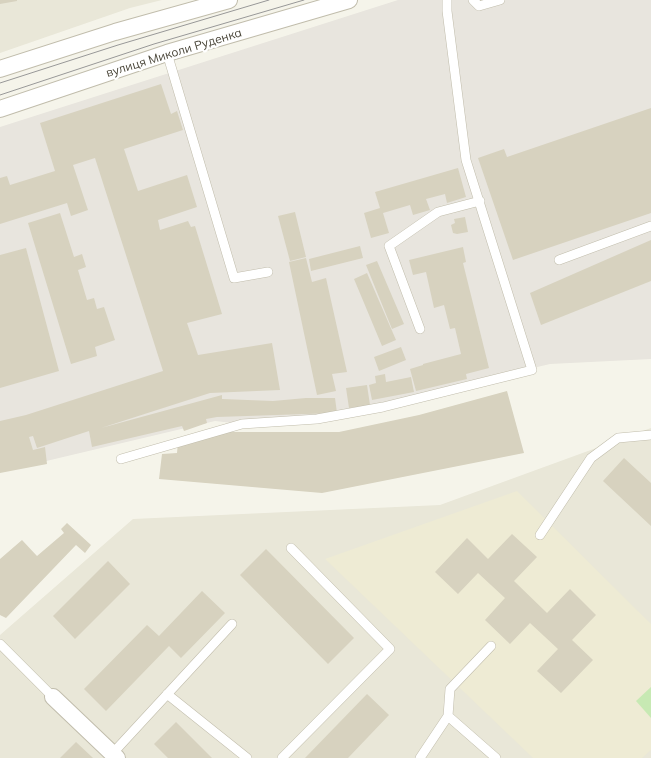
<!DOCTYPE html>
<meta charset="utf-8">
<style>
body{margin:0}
canvas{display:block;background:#f5f4ea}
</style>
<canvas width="651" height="758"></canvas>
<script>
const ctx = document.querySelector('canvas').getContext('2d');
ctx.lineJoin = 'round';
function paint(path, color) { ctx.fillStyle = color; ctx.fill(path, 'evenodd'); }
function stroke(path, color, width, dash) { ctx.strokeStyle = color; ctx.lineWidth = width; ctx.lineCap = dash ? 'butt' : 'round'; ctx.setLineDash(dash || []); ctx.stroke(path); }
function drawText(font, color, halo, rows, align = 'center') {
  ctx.font = font + ' Mulish,sans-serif'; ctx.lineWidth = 4.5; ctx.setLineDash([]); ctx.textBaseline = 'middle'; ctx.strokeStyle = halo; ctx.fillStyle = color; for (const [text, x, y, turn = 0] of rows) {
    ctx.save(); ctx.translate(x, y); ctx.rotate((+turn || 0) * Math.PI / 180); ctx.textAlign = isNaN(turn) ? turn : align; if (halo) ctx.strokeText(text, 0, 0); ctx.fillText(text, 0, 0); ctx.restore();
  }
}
paint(new Path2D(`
 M 0,0 L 162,0 L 130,8 L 0,53 Z
 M 651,428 L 651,758 L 0,758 L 0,635 L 133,519 L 440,505 Z`), '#e9e7d8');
paint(new Path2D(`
 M 398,0 L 651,0 L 651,359 L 550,364 L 343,413 L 242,424 L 215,421 L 0,472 L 0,127 Z`), '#e8e5de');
paint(new Path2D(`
 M 517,491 L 651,624 L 651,750 L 642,758 L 533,758 L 325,559 Z`), '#eeebd4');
paint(new Path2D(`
 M 651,687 L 651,718 L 636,701 Z`), '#c7e9b3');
paint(new Path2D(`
 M 0,0 L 17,0 L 17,1 L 0,4 Z
 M 161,84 L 171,114 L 177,111 L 183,130 L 124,149 L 138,191 L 187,175 L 197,207 L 158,220 L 160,230 L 188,221 L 191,227 L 195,226 L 222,314 L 187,323 L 198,355 L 272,343 L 280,390 L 210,393 L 101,428 L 222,395 L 222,399 L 273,401 L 306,398 L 335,398 L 337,413 L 217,417 L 206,419 L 207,423 L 184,431 L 182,426 L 92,447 L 89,431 L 37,448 L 33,436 L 29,437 L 33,450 L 45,447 L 47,464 L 0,473 L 0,421 L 26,415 L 163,371 L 95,158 L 73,165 L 88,210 L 71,216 L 67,203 L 0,224 L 0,178 L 7,176 L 10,185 L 55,171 L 40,123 Z
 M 651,108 L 651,213 L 513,260 L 478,158 L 504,149 L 507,157 Z
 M 458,168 L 466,197 L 447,203 L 445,194 L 426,199 L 430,210 L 413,215 L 410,205 L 383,213 L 389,233 L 371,238 L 364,213 L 380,208 L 375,192 Z
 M 295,212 L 306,257 L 290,261 L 278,216 Z
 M 60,213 L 74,257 L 82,254 L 86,267 L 78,270 L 87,300 L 94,298 L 97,309 L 104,307 L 115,340 L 95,347 L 97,356 L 71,364 L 28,223 Z
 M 465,217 L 468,232 L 457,234 L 453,233 L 451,225 L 455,223 L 454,219 Z
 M 651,240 L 651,281 L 541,325 L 530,293 Z
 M 360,246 L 363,258 L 311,271 L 309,259 Z
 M 463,247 L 466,262 L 463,263 L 489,368 L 466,374 L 467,379 L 416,391 L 410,369 L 423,365 L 423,364 L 461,354 L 455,328 L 450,329 L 444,305 L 434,308 L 426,272 L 413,275 L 409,260 Z
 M 26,248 L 59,371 L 0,388 L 0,255 Z
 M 306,258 L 312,282 L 326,278 L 347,372 L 332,374 L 336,391 L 317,395 L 289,262 Z
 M 377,261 L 404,324 L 392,329 L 366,265 Z
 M 367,273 L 396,340 L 382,346 L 354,279 Z
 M 401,347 L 406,360 L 379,371 L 374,357 Z
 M 385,374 L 386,382 L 411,377 L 414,392 L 372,400 L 369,385 L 376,383 L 375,376 Z
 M 367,385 L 370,405 L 349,408 L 346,388 Z
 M 507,391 L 524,453 L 322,493 L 159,479 L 162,454 L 177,453 L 178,442 L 228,432 L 339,432 L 419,415 Z
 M 624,458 L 651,483 L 651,526 L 603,481 Z
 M 67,523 L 91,545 L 85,553 L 76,545 L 6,618 L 0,615 L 0,559 L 22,540 L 37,556 L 64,533 L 61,529 Z
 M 512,534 L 537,557 L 514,581 L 547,613 L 570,589 L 596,615 L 572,640 L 593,660 L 561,693 L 537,671 L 558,649 L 530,623 L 510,644 L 485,620 L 505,598 L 478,573 L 458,594 L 435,572 L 467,538 L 488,559 Z
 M 266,549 L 354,638 L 328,664 L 240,575 Z
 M 108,561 L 130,584 L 75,639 L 53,616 Z
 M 202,591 L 225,613 L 181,658 L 169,646 L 106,711 L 84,689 L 147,625 L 159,636 Z
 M 367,694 L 389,715 L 348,758 L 305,758 Z
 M 176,722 L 212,758 L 168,758 L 154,744 Z
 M 76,742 L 93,758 L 60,758 Z`), '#d7d2bf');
const service = new Path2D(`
 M 473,0 L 479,6 L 500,0
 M 167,53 L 234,278 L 268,272
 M 559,260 L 651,226
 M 420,329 L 389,246 L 438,212 L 480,201
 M 121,459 L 242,424 L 317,419 L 383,407 L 532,370 L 466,160 L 447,11 L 447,0
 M 540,535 L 591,458 L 618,438 L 651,435
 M 0,644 L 53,697
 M 167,694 L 247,758
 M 448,716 L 450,689 L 491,646
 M 112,754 L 232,624
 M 282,758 L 390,649 L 291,548
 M 420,758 L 448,716 L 496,758`);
const minor = new Path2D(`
 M 0,69 L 115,32 L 229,0
 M 0,109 L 167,53 L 349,0
 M 53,697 L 117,758`);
stroke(service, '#c1bdac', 10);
stroke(minor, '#c1bdac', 18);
stroke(service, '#fff', 9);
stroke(minor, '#fff', 16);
stroke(new Path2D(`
 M 0,83 L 118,45 L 269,0
 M 0,95 L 154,44 L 304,0`), '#989898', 1);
drawText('12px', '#494538', '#fff', [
 ["вулиця Миколи Руденка",174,53,-17]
]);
</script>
